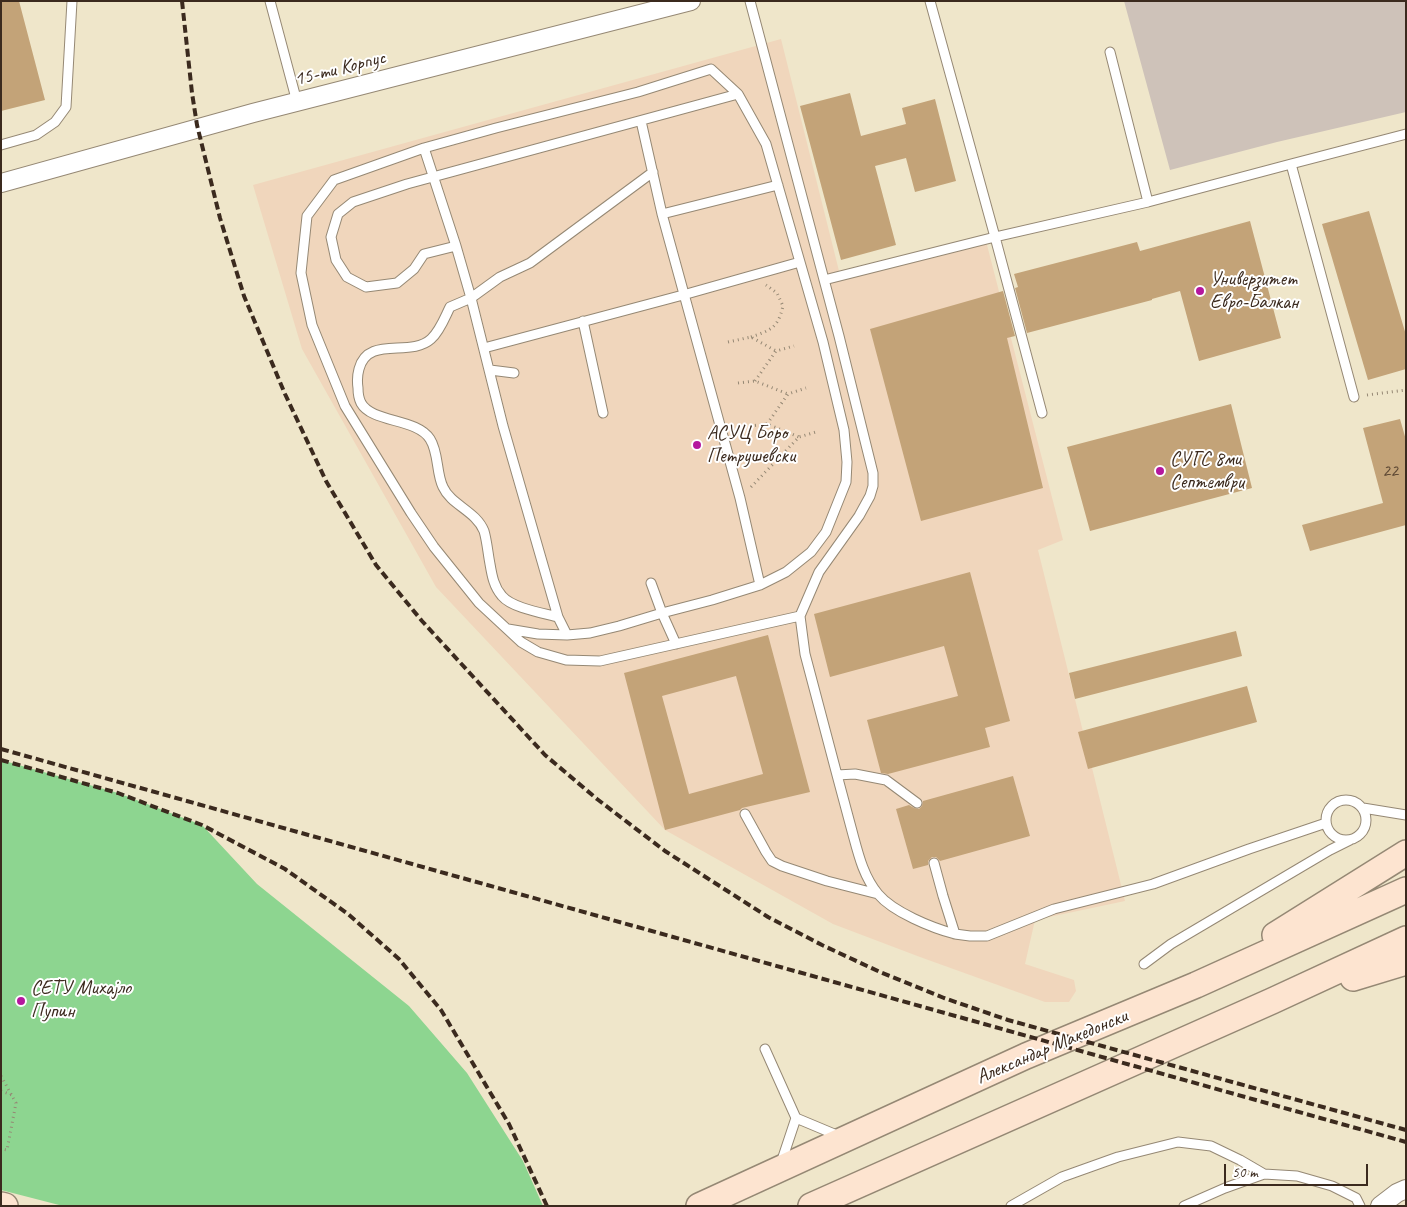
<!DOCTYPE html>
<meta charset="utf-8">
<style>
body{margin:0}
#map{position:relative;width:1407px;height:1207px;overflow:hidden;background:#efe6ca;font-family:Caveat,sans-serif}
canvas{display:block}
.frame{position:absolute;inset:0;border:2px solid #3b2a1e;pointer-events:none}
.scale{position:absolute;left:1224px;top:1164px;width:144px;height:22px;box-sizing:border-box;border:2px solid #3b2a1e;border-top:0;padding-left:6px;font-size:15px;line-height:18px;white-space:nowrap;color:#3b2a1e;-webkit-text-stroke:4px #fff;paint-order:stroke}
</style>
<div id="map">
<canvas width="1407" height="1207"></canvas>
<div class="frame"></div>
<div class="scale">50 m</div>
</div>
<script>
const ctx = document.querySelector('canvas').getContext('2d');
ctx.lineJoin = 'round';
function paint(path, color) { ctx.fillStyle = color; ctx.fill(path, 'evenodd'); }
function stroke(path, color, width, dash) { ctx.strokeStyle = color; ctx.lineWidth = width; ctx.lineCap = dash ? 'butt' : 'round'; ctx.setLineDash(dash || []); ctx.stroke(path); }
function drawText(font, color, halo, rows, align = 'center') {
  ctx.font = font + ' Caveat,sans-serif'; ctx.lineWidth = 4; ctx.setLineDash([]); ctx.textBaseline = 'middle'; ctx.strokeStyle = halo; ctx.fillStyle = color; for (const [text, x, y, turn = 0] of rows) {
    ctx.save(); ctx.translate(x, y); ctx.rotate((+turn || 0) * Math.PI / 180); ctx.textAlign = isNaN(turn) ? turn : align; if (halo) ctx.strokeText(text, 0, 0); ctx.fillText(text, 0, 0); ctx.restore();
  }
}
paint(new Path2D(`
 M 781,39 L 841,279 L 986,241 L 1063,540 L 1038,550 L 1125,901 L 1035,920 L 1025,964 L 1074,980 L 1076,991 L 1069,1002 L 1045,1002 L 920,957 L 833,924 L 665,830 L 436,587 L 302,349 L 253,185 Z`), '#f0d6bc');
paint(new Path2D(`
 M 1124,1 L 1406,1 L 1406,112 L 1277,142 L 1170,170 Z`), '#cec2b9');
paint(new Path2D(`
 M 1,760 L 118,793 L 202,825 L 257,884 L 409,1006 L 467,1073 L 523,1161 L 543,1206 L 63,1206 L 1,1190 Z`), '#8dd590');
paint(new Path2D(`
 M 1,1 L 19,1 L 45,100 L 1,111 Z
 M 850,93 L 861,136 L 906,124 L 902,108 L 935,99 L 956,181 L 915,192 L 906,158 L 875,166 L 896,245 L 841,260 L 800,106 Z
 M 1369,211 L 1406,335 L 1406,369 L 1368,380 L 1322,224 Z
 M 1250,221 L 1281,338 L 1199,361 L 1180,291 L 1152,299 L 1152,300 L 1027,333 L 1015,288 L 1018,287 L 1014,274 L 1137,242 L 1140,251 Z
 M 1003,291 L 1015,336 L 1007,338 L 1043,488 L 921,521 L 870,329 Z
 M 1231,404 L 1252,488 L 1090,531 L 1067,447 Z
 M 1400,419 L 1406,440 L 1406,525 L 1310,551 L 1302,525 L 1383,503 L 1363,428 Z
 M 970,572 L 1010,721 L 985,728 L 990,747 L 888,774 L 881,773 L 867,720 L 958,696 L 944,646 L 830,677 L 814,614 Z
 M 1236,631 L 1242,656 L 1075,699 L 1069,673 Z
 M 768,635 L 810,792 L 742,808 L 740,810 L 665,830 L 624,673 ZM 736,676 L 763,774 L 689,794 L 662,696 Z
 M 1247,686 L 1257,722 L 1088,769 L 1078,732 Z
 M 1013,776 L 1030,836 L 940,861 L 936,857 L 932,857 L 928,861 L 928,865 L 913,869 L 896,809 L 909,805 L 914,808 L 919,809 L 922,806 L 923,801 Z`), '#c3a378');
const lane = new Path2D(`
 M 270,1 L 297,102
 M 750,1 L 839,336 L 873,473 L 873,486 L 870,496 L 859,516 L 819,572 L 800,616 L 805,654 L 837,775 L 855,774 L 886,780 L 917,803
 M 930,1 L 995,237 L 1042,413
 M 1110,52 L 1148,202
 M 641,121 L 662,214 L 740,498 L 760,585
 M 1,145 L 36,135 L 55,122 L 66,107 L 72,1
 M 424,148 L 456,246
 M 1291,164 L 1406,134
 M 662,214 L 778,185
 M 824,280 L 995,237 L 1148,202 L 1291,164 L 1354,397
 M 583,321 L 603,413
 M 484,348 L 683,295 L 800,262
 M 490,370 L 514,373
 M 651,583 L 662,613 L 676,644
 M 558,617 C 543,613 512,608 502,596 C 494,587 492,576 490,564 C 488,554 487,541 484,531 C 476,511 451,505 443,487 C 436,473 439,453 430,439 C 417,418 372,423 361,403 C 359,399 358,393 358,388 C 357,381 357,376 359,369 C 368,335 410,358 431,339 C 440,331 445,317 450,307 L 471,298 L 456,246 L 424,254 L 414,269 L 397,283 L 366,287 L 347,277 L 336,260 L 331,237 L 338,214 L 353,202 L 407,184 L 738,94
 M 508,629 L 538,634 L 567,635 L 590,633 L 619,626 L 662,613 L 712,600 L 760,585 L 786,572 L 811,552 L 826,532 L 846,482 L 847,462 L 844,430 L 823,342 L 766,144 L 738,94 L 711,69 L 638,92 L 496,128 L 424,148 L 334,180 L 307,216 L 301,273 L 312,325 L 345,406 L 411,513 L 434,547 L 479,603 L 521,642 L 538,652 L 566,660 L 600,661 L 800,616
 M 567,635 L 558,617 L 503,426 L 471,298 L 500,277 L 530,263 L 653,172
 M 837,775 C 842,794 847,812 852,831 C 858,853 863,876 878,894 C 893,912 932,928 955,934
 M1326 820a20 20 0 1 1 40 0a20 20 0 1 1-40 0Z
 M 1363,808 L 1406,815
 M 745,814 L 766,852 L 772,861 L 782,866 L 827,881 L 878,894
 M 934,863 L 943,896 L 955,934 L 970,936 L 987,936 L 1054,909 L 1153,884 L 1249,849 L 1326,823
 M 1144,964 L 1171,944 L 1330,850 L 1350,840
 M 765,1049 L 796,1118 L 839,1136
 M 781,1163 L 796,1118
 M 1011,1206 L 1062,1177 L 1118,1157 L 1178,1142 L 1211,1146 L 1240,1160 L 1264,1174
 M 1184,1206 L 1225,1188 L 1264,1174 L 1297,1176 L 1332,1186 L 1356,1198 L 1360,1206`);
const street = new Path2D(`
 M 1,183 L 253,113 L 691,1
 M 1380,1206 L 1397,1193 L 1406,1189`);
const secondary = new Path2D(`
 M 1275,935 L 1406,853
 M 1353,978 L 1406,962
 M 1,1205 L 5,1206
 M 699,1206 L 1026,1056 L 1196,985 L 1406,890
 M 811,1206 L 1272,1001 L 1406,939`);
stroke(lane, '#958874', 11);
stroke(street, '#958874', 20);
stroke(secondary, '#958874', 28);
stroke(new Path2D(`
 M 751,337 C 771,330 778,328 783,306 L 777,293 L 766,285
 M 728,342 L 751,337 L 776,351
 M 755,381 L 776,351 L 794,346
 M 738,383 L 755,381 L 788,394
 M 1367,395 L 1406,390
 M 767,424 L 788,394 L 806,388
 M 750,426 L 767,424 L 799,437
 M 751,487 L 799,437 L 816,432
 M 1,1076 L 16,1103 L 7,1150 L 1,1149
 M 1,1091 L 12,1095`), '#958874', 3, [1, 4]);
stroke(lane, '#fff', 9);
stroke(street, '#fff', 18);
stroke(secondary, '#fde4d0', 25);
stroke(new Path2D(`
 M 182,1 L 192,93 L 197,125 L 220,218 L 244,296 L 285,394 L 326,481 L 376,565 L 422,621 L 545,755 L 597,799 L 665,851 L 768,917 L 822,945 L 880,972 L 944,998 L 1008,1020 L 1406,1130
 M 1,749 L 1406,1142
 M 1,760 L 118,793 L 202,825 L 285,869 L 348,914 L 399,959 L 441,1010 L 509,1124 L 547,1206`), '#3b2a1e', 4, [8, 4]);
for (const [x, y, r, color] of [
 [1200,291,5,"#b5179e"],
 [697,445,5,"#b5179e"],
 [1160,471,5,"#b5179e"],
 [21,1001,5,"#b5179e"]
]) { const dot = new Path2D(); dot.arc(x, y, r, 0, 2 * Math.PI); ctx.fillStyle = color; ctx.fill(dot); stroke(dot, '#fff', 2); }
drawText('18px', '#5d4834', null, [
 ["22",1390,471]
]);
drawText('20px', '#3b2a1e', '#fff', [
 ["15-ти Корпус",340,69,-14],
 ["Александар Македонски",1052,1047,-23]
]);
drawText('20px', '#3b2a1e', '#fff', [
 ["Универзитет",1210,280],
 ["Евро-Балкан",1210,303],
 ["АСУЦ Боро",707,434],
 ["Петрушевски",707,457],
 ["СУГС 8ми",1170,460],
 ["Септември",1170,483],
 ["СЕТУ Михајло",31,989],
 ["Пупин",31,1012]
], 'left');
</script>
